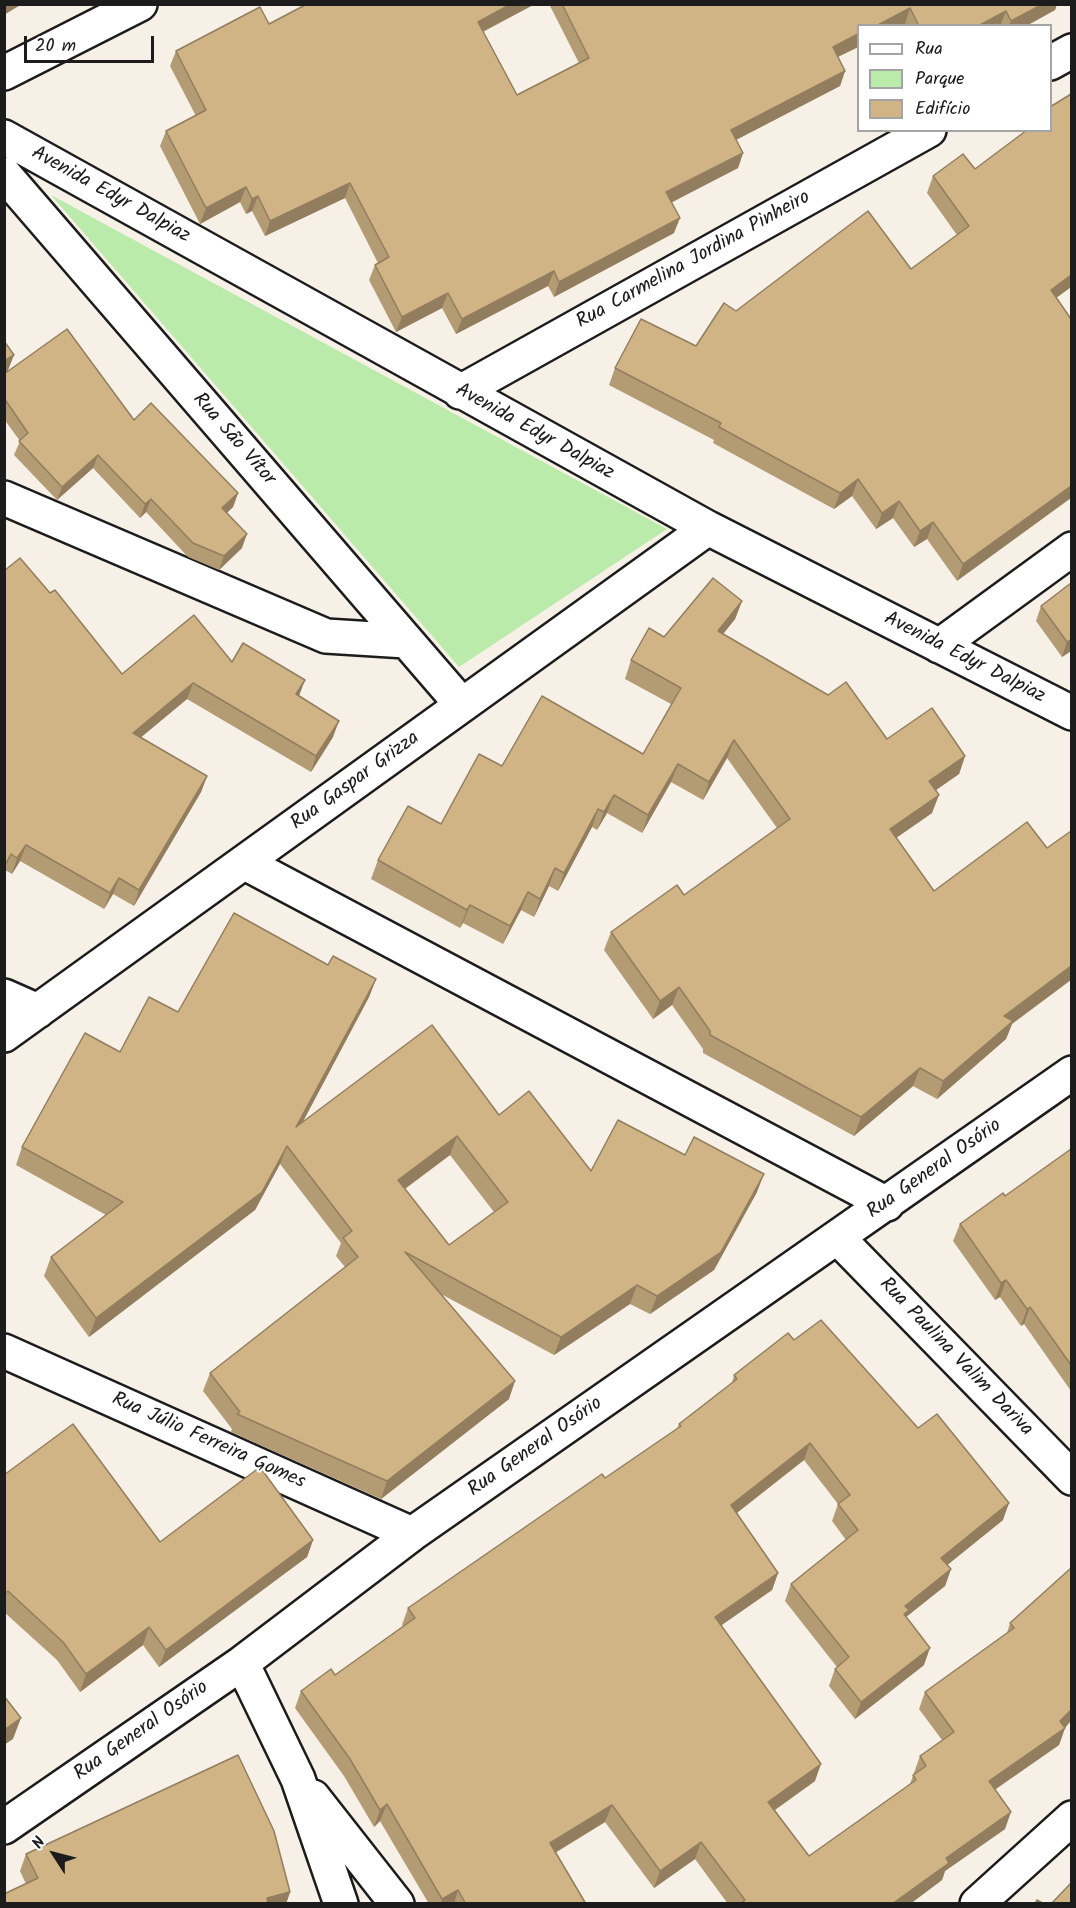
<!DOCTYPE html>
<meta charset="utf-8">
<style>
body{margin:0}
#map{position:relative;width:1076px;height:1908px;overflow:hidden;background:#f6f0e7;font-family:Kalam,sans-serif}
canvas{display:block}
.frame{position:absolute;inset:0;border:6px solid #1c1c1c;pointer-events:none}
.legend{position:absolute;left:857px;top:24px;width:195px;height:108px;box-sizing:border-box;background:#fff;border:2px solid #a4a4a4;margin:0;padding:8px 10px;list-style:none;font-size:18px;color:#1c1c1c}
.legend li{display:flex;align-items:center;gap:12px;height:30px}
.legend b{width:30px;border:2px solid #a4a4a4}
.north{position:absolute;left:24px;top:1824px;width:60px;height:60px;-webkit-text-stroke:4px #fff;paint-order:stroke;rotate:306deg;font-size:16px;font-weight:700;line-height:24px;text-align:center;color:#1c1c1c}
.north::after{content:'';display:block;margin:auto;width:21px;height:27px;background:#1c1c1c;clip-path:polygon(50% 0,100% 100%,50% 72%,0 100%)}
.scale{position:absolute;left:24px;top:36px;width:130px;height:27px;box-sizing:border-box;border:3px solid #1c1c1c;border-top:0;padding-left:8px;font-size:18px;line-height:21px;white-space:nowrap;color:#1c1c1c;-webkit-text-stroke:4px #fff;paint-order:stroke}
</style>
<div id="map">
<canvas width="1076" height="1908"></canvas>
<div class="frame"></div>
<ul class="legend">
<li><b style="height:8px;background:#fff"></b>Rua</li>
<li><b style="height:16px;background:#bbebaa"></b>Parque</li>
<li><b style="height:16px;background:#d0b486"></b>Edifício</li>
</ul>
<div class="north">N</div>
<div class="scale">20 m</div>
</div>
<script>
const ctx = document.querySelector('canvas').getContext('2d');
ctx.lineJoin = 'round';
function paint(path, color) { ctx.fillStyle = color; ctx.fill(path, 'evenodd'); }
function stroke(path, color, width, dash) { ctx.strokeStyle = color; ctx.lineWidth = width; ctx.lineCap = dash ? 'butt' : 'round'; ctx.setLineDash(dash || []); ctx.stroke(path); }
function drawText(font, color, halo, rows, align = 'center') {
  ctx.font = font + ' Kalam,sans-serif'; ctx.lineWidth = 4.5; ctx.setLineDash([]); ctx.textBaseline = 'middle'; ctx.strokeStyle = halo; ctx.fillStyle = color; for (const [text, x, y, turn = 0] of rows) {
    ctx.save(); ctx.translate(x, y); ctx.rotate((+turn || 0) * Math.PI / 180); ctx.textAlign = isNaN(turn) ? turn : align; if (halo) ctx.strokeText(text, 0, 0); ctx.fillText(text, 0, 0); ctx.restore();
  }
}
paint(new Path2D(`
 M 51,195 L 667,529 L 459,667 Z`), '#bbebaa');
const minor = new Path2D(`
 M 1050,63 L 1072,51
 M 4,73 L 140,4
 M 4,137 L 708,528 L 1072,713
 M 4,174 L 462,705
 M 460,392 L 929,130
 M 4,498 L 326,636 L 406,641
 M 939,646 L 1072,549
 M 245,863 L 887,1204
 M 4,996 L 38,1011
 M 4,1035 L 708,528
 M 838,1238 L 1072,1478
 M 4,1351 L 412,1534
 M 242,1663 L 298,1779 L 341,1904
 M 313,1797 L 397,1904
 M 4,1827 L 242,1663 L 412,1534 L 1072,1073
 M 977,1904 L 1072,1818`);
stroke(minor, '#1c1c1c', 38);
stroke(minor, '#fff', 33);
paint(new Path2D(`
 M 307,4 L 535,4 L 483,32 L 517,95 L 579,63 L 549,4 L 1057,4 L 1055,10 L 1026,26 L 906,26 L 905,24 L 838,57 L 845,71 L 840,86 L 736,140 L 743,153 L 738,168 L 671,202 L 674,233 L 554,297 L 548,286 L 456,334 L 442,308 L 396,332 L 369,280 L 375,265 L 378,263 L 345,198 L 265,236 L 252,211 L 246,214 L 240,202 L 200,224 L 160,146 L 166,131 L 196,116 L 170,66 L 176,51 L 269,24 Z
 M 975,169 L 1071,287 L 1056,298 L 1071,319 L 957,581 L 927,539 L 914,547 L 893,518 L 876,529 L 852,496 L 834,509 L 713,443 L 714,440 L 609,385 L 615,368 L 696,346 L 736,311 L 911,269 L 957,235 L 927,193 L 933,176 Z
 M 4,341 L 7,372 L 134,420 L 238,493 L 233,507 L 227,513 L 242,548 L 219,570 L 188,557 L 146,512 L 140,518 L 93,468 L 57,500 L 14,455 L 20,441 L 4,419 Z
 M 4,571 L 50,593 L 122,674 L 232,662 L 299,696 L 333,737 L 311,772 L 187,699 L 141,737 L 207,776 L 201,792 L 134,906 L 113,894 L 104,909 L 20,861 L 12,874 L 5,870 L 4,871 Z
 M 1071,583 L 1071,651 L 1062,657 L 1036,621 L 1041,606 Z
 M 742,601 L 735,619 L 723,634 L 887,739 L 965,756 L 959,774 L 936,790 L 932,813 L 896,838 L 1012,1024 L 1006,1039 L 937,1099 L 913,1086 L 854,1136 L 703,1053 L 703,1049 L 672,1005 L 653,1019 L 604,950 L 611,932 L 684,895 L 777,828 L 727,758 L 703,800 L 671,782 L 642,833 L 607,813 L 597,830 L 592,827 L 558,891 L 549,886 L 534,917 L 521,910 L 503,944 L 463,923 L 460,928 L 371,879 L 378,860 L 441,824 L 502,766 L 643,754 L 671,704 L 625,679 L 631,660 L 664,637 Z
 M 328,965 L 376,979 L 369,997 L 302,1123 L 499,1115 L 591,1171 L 685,1155 L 757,1192 L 714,1270 L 650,1314 L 630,1304 L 554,1355 L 441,1294 L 509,1399 L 381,1499 L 231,1432 L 232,1429 L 203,1391 L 210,1373 L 345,1267 L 336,1256 L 341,1243 L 280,1164 L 255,1210 L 89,1337 L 44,1276 L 51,1257 L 106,1215 L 16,1165 L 22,1147 L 120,1052 L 178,1012 ZM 450,1155 L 494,1212 L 449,1245 L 405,1189 Z
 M 1071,1149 L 1071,1391 L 1024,1324 L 1021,1326 L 1000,1297 L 995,1300 L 953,1241 L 960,1224 L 1005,1196 Z
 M 794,1340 L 918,1428 L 1003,1520 L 947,1565 L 951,1569 L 945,1586 L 906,1617 L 924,1665 L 855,1719 L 829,1686 L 835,1669 L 837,1667 L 785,1601 L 791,1584 L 846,1540 L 832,1521 L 838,1504 L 804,1460 L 737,1513 L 778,1573 L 772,1590 L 721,1625 L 815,1781 L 775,1810 L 809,1856 L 910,1784 L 920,1756 L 942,1740 L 919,1709 L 925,1692 L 1007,1633 L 1010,1623 L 1071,1568 L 1065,1728 L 1059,1745 L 995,1789 L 1005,1829 L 945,1871 L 942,1880 L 910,1904 L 728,1904 L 695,1859 L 654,1888 L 605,1822 L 555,1853 L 586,1904 L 429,1904 L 380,1821 L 374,1827 L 344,1776 L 295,1708 L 301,1691 L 335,1675 L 403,1626 L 402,1625 L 408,1608 L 605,1478 L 677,1429 L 679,1424 L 732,1383 L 734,1375 Z
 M 4,1475 L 160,1542 L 313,1540 L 307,1557 L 159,1667 L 143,1645 L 80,1692 L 57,1660 L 4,1612 Z
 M 26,1854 L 290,1892 L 286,1904 L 4,1904 L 26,1884 L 20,1871 Z`), '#b39b73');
paint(new Path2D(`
 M 4,4 L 22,4 L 4,15 Z
 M 511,4 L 535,4 L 472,37 L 478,22 Z
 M 1043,4 L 1057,4 L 1055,10 L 1026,26 L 1009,26 L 1011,21 Z
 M 910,8 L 905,24 L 901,26 L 876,26 Z
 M 1006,11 L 1000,26 L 978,26 Z
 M 858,34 L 858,47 L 827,62 L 833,47 Z
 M 845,71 L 840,86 L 726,145 L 731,130 Z
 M 743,153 L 738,168 L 661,208 L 666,192 Z
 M 350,183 L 345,198 L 265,236 L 270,221 Z
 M 246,187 L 240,202 L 200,224 L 206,208 Z
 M 258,196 L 252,211 L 246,214 L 252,199 Z
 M 680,218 L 674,233 L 554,297 L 559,282 Z
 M 554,271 L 548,286 L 456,334 L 462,319 Z
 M 1071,275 L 1071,287 L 1045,306 L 1051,290 Z
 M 448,293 L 442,308 L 396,332 L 402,317 Z
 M 14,355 L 7,373 L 4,375 L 4,361 Z
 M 98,455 L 93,468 L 57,500 L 62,487 Z
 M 858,479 L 852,496 L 834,509 L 840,493 Z
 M 1071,486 L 1071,498 L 957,581 L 963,564 Z
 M 238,493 L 233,507 L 217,522 L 222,508 Z
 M 151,499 L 146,512 L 140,518 L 145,504 Z
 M 899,501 L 893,518 L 876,529 L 882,513 Z
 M 933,522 L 927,539 L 914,547 L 920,531 Z
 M 247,534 L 242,548 L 219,570 L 224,556 Z
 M 742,601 L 735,619 L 711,649 L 718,631 Z
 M 1071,640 L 1071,651 L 1062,657 L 1067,642 Z
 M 305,680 L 299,696 L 296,694 Z
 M 193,683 L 187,699 L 127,749 L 133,733 Z
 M 339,721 L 333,737 L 311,772 L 316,756 Z
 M 734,740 L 727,758 L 703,800 L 709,782 Z
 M 965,756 L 959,774 L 923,799 L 929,781 Z
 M 678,764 L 671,782 L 642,833 L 648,815 Z
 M 207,776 L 201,792 L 134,906 L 139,890 Z
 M 614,795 L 607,813 L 597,830 L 604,812 Z
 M 939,795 L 932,813 L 883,847 L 890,829 Z
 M 598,809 L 592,827 L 558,891 L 564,873 Z
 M 26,845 L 20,861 L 12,874 L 17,858 Z
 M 555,868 L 549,886 L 534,917 L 540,899 Z
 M 119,878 L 113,894 L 104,909 L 110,893 Z
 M 528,892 L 521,910 L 503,944 L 510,926 Z
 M 470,905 L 463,923 L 460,928 L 467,910 Z
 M 1071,966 L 1071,980 L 1012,1024 L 1006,1039 L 937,1099 L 943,1081 L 1004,1016 Z
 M 376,979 L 369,997 L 290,1146 L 296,1127 Z
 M 679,987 L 672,1005 L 653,1019 L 660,1001 Z
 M 920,1068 L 913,1086 L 854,1136 L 861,1117 Z
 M 457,1136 L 450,1155 L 391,1199 L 398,1180 Z
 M 287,1146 L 280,1164 L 255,1210 L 89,1337 L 96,1318 Z
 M 764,1174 L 757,1192 L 714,1270 L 650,1314 L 657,1296 Z
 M 1006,1280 L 1000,1297 L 995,1300 L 1001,1283 Z
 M 637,1285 L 630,1304 L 554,1355 L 561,1337 Z
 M 1030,1307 L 1024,1324 L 1021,1326 L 1027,1309 Z
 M 515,1381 L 509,1399 L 381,1499 L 387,1481 Z
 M 810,1443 L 804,1460 L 725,1522 L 731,1505 Z
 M 1009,1503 L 1003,1520 L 935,1575 L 941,1558 Z
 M 313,1540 L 307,1557 L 159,1667 L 166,1650 Z
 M 951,1569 L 945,1586 L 906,1617 L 903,1627 L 905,1606 Z
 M 778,1573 L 772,1590 L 709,1634 L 715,1617 Z
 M 149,1627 L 143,1645 L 80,1692 L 86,1674 Z
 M 930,1648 L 924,1665 L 855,1719 L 861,1702 Z
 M 1071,1710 L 1071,1721 L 1064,1729 L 1065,1728 L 1059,1745 L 983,1798 L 989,1781 Z
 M 21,1718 L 13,1739 L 4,1745 L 4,1730 Z
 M 821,1764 L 815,1781 L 762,1819 L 768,1802 Z
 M 387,1804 L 380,1821 L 374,1827 L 380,1810 Z
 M 612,1805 L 605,1822 L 543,1860 L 550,1843 Z
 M 1011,1812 L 1005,1829 L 945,1871 L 942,1880 L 910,1904 L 892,1904 L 946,1858 Z
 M 701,1842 L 695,1859 L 654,1888 L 660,1871 Z
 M 458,1890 L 454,1904 L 441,1904 L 442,1899 Z
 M 290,1892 L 286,1904 L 265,1904 L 267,1898 Z`), '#927e5e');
const building = new Path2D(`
 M 307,4 L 511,4 L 478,22 L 517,95 L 589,58 L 562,4 L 1043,4 L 1011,21 L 1006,11 L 978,26 L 919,26 L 910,8 L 876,26 L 858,26 L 858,34 L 833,47 L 845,71 L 731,130 L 743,153 L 666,192 L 680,218 L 559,282 L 554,271 L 462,319 L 448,293 L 402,317 L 375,265 L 389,257 L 350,183 L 270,221 L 258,196 L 252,199 L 246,187 L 206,208 L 166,131 L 206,110 L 176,51 L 260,7 L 269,24 Z
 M 1071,94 L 1071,275 L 1051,290 L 1071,319 L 1071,486 L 963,564 L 933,522 L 920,531 L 899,501 L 882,513 L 858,479 L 840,493 L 719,427 L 721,423 L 615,368 L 641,319 L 696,346 L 724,303 L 736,311 L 868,211 L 911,269 L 969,226 L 933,176 L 963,154 L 975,169 L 1027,130 L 1050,130 L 1050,107 Z
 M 67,329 L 134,420 L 151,403 L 238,493 L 222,508 L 247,534 L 224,556 L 193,543 L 151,499 L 145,504 L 98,455 L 62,487 L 19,441 L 28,433 L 4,398 L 4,374 Z
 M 4,341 L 14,355 L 4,361 Z
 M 20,558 L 50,593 L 55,590 L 122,674 L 194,615 L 232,662 L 243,643 L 305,680 L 296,694 L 339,721 L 316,756 L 193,683 L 133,733 L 207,776 L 139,890 L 119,878 L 110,893 L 26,845 L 17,858 L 11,854 L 4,867 L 4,571 Z
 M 713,578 L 742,601 L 718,631 L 828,695 L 846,682 L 887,739 L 932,708 L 965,756 L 929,781 L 939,795 L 890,829 L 934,891 L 1027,822 L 1047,848 L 1071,831 L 1071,966 L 1004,1016 L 1013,1021 L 943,1081 L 920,1068 L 861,1117 L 710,1035 L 710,1031 L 679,987 L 660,1001 L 611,932 L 677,885 L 684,895 L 790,819 L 734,740 L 709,782 L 678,764 L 648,815 L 614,795 L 604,812 L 598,809 L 564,873 L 555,868 L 540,899 L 528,892 L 510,926 L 470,905 L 467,910 L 378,860 L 408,806 L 441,824 L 479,754 L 502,766 L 542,696 L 643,754 L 681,688 L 631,660 L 649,628 L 664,637 Z
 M 1071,583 L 1071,640 L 1067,642 L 1041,606 Z
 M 234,913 L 328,965 L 333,956 L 376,979 L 296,1127 L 432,1025 L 499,1115 L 529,1091 L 591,1171 L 618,1120 L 685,1155 L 694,1137 L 764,1174 L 721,1252 L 657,1296 L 637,1285 L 561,1337 L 405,1252 L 515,1381 L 387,1481 L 237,1414 L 240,1412 L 210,1373 L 358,1257 L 343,1238 L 352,1231 L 287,1146 L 262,1192 L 96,1318 L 51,1257 L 123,1202 L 22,1147 L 85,1033 L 120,1052 L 149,997 L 178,1012 ZM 457,1136 L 508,1202 L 449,1245 L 398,1180 Z
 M 1071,1149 L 1071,1365 L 1030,1307 L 1027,1309 L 1006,1280 L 1001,1283 L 960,1224 L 1003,1193 L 1005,1196 Z
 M 821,1320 L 918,1428 L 937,1414 L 1009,1503 L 941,1558 L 951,1569 L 905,1606 L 909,1610 L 904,1614 L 930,1648 L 861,1702 L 835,1669 L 849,1657 L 791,1584 L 858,1530 L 838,1504 L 850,1495 L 810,1443 L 731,1505 L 778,1573 L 715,1617 L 821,1764 L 768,1802 L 809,1856 L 916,1780 L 913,1775 L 926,1766 L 920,1756 L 954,1732 L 925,1692 L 1014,1628 L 1010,1623 L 1071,1568 L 1071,1710 L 1060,1721 L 1065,1728 L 989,1781 L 1011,1812 L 946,1858 L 949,1863 L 892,1904 L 740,1904 L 745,1900 L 701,1842 L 660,1871 L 612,1805 L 550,1843 L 586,1904 L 466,1904 L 458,1890 L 442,1899 L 387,1804 L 380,1810 L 350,1759 L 301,1691 L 331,1669 L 335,1675 L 415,1618 L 408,1608 L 602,1474 L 605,1478 L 681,1426 L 679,1424 L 737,1379 L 734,1375 L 788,1333 L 794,1340 Z
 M 73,1424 L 160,1542 L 260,1467 L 313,1540 L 166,1650 L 149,1627 L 86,1674 L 63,1642 L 8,1591 L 4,1594 L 4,1475 Z
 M 4,1696 L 21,1718 L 4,1730 Z
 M 238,1755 L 274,1831 L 290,1892 L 267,1898 L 268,1904 L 4,1904 L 4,1894 L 38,1878 L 26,1854 Z
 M 1071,1883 L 1071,1904 L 1051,1904 Z
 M 1037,1900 L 1044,1904 L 1035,1904 Z`);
paint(building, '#d0b486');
stroke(building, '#927e5e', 1.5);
drawText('20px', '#1c1c1c', '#fff', [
 ["Avenida Edyr Dalpiaz",110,196,29],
 ["Rua Carmelina Jordina Pinheiro",694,261,-29],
 ["Avenida Edyr Dalpiaz",534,433,29],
 ["Rua São Vítor",233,440,49],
 ["Avenida Edyr Dalpiaz",964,659,27],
 ["Rua Gaspar Grizza",356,782,-36],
 ["Rua General Osório",935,1170,-35],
 ["Rua Paulina Valim Dariva",955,1358,46],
 ["Rua Júlio Ferreira Gomes",208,1442,24],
 ["Rua General Osório",536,1448,-35],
 ["Rua General Osório",142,1732,-35]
]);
</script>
